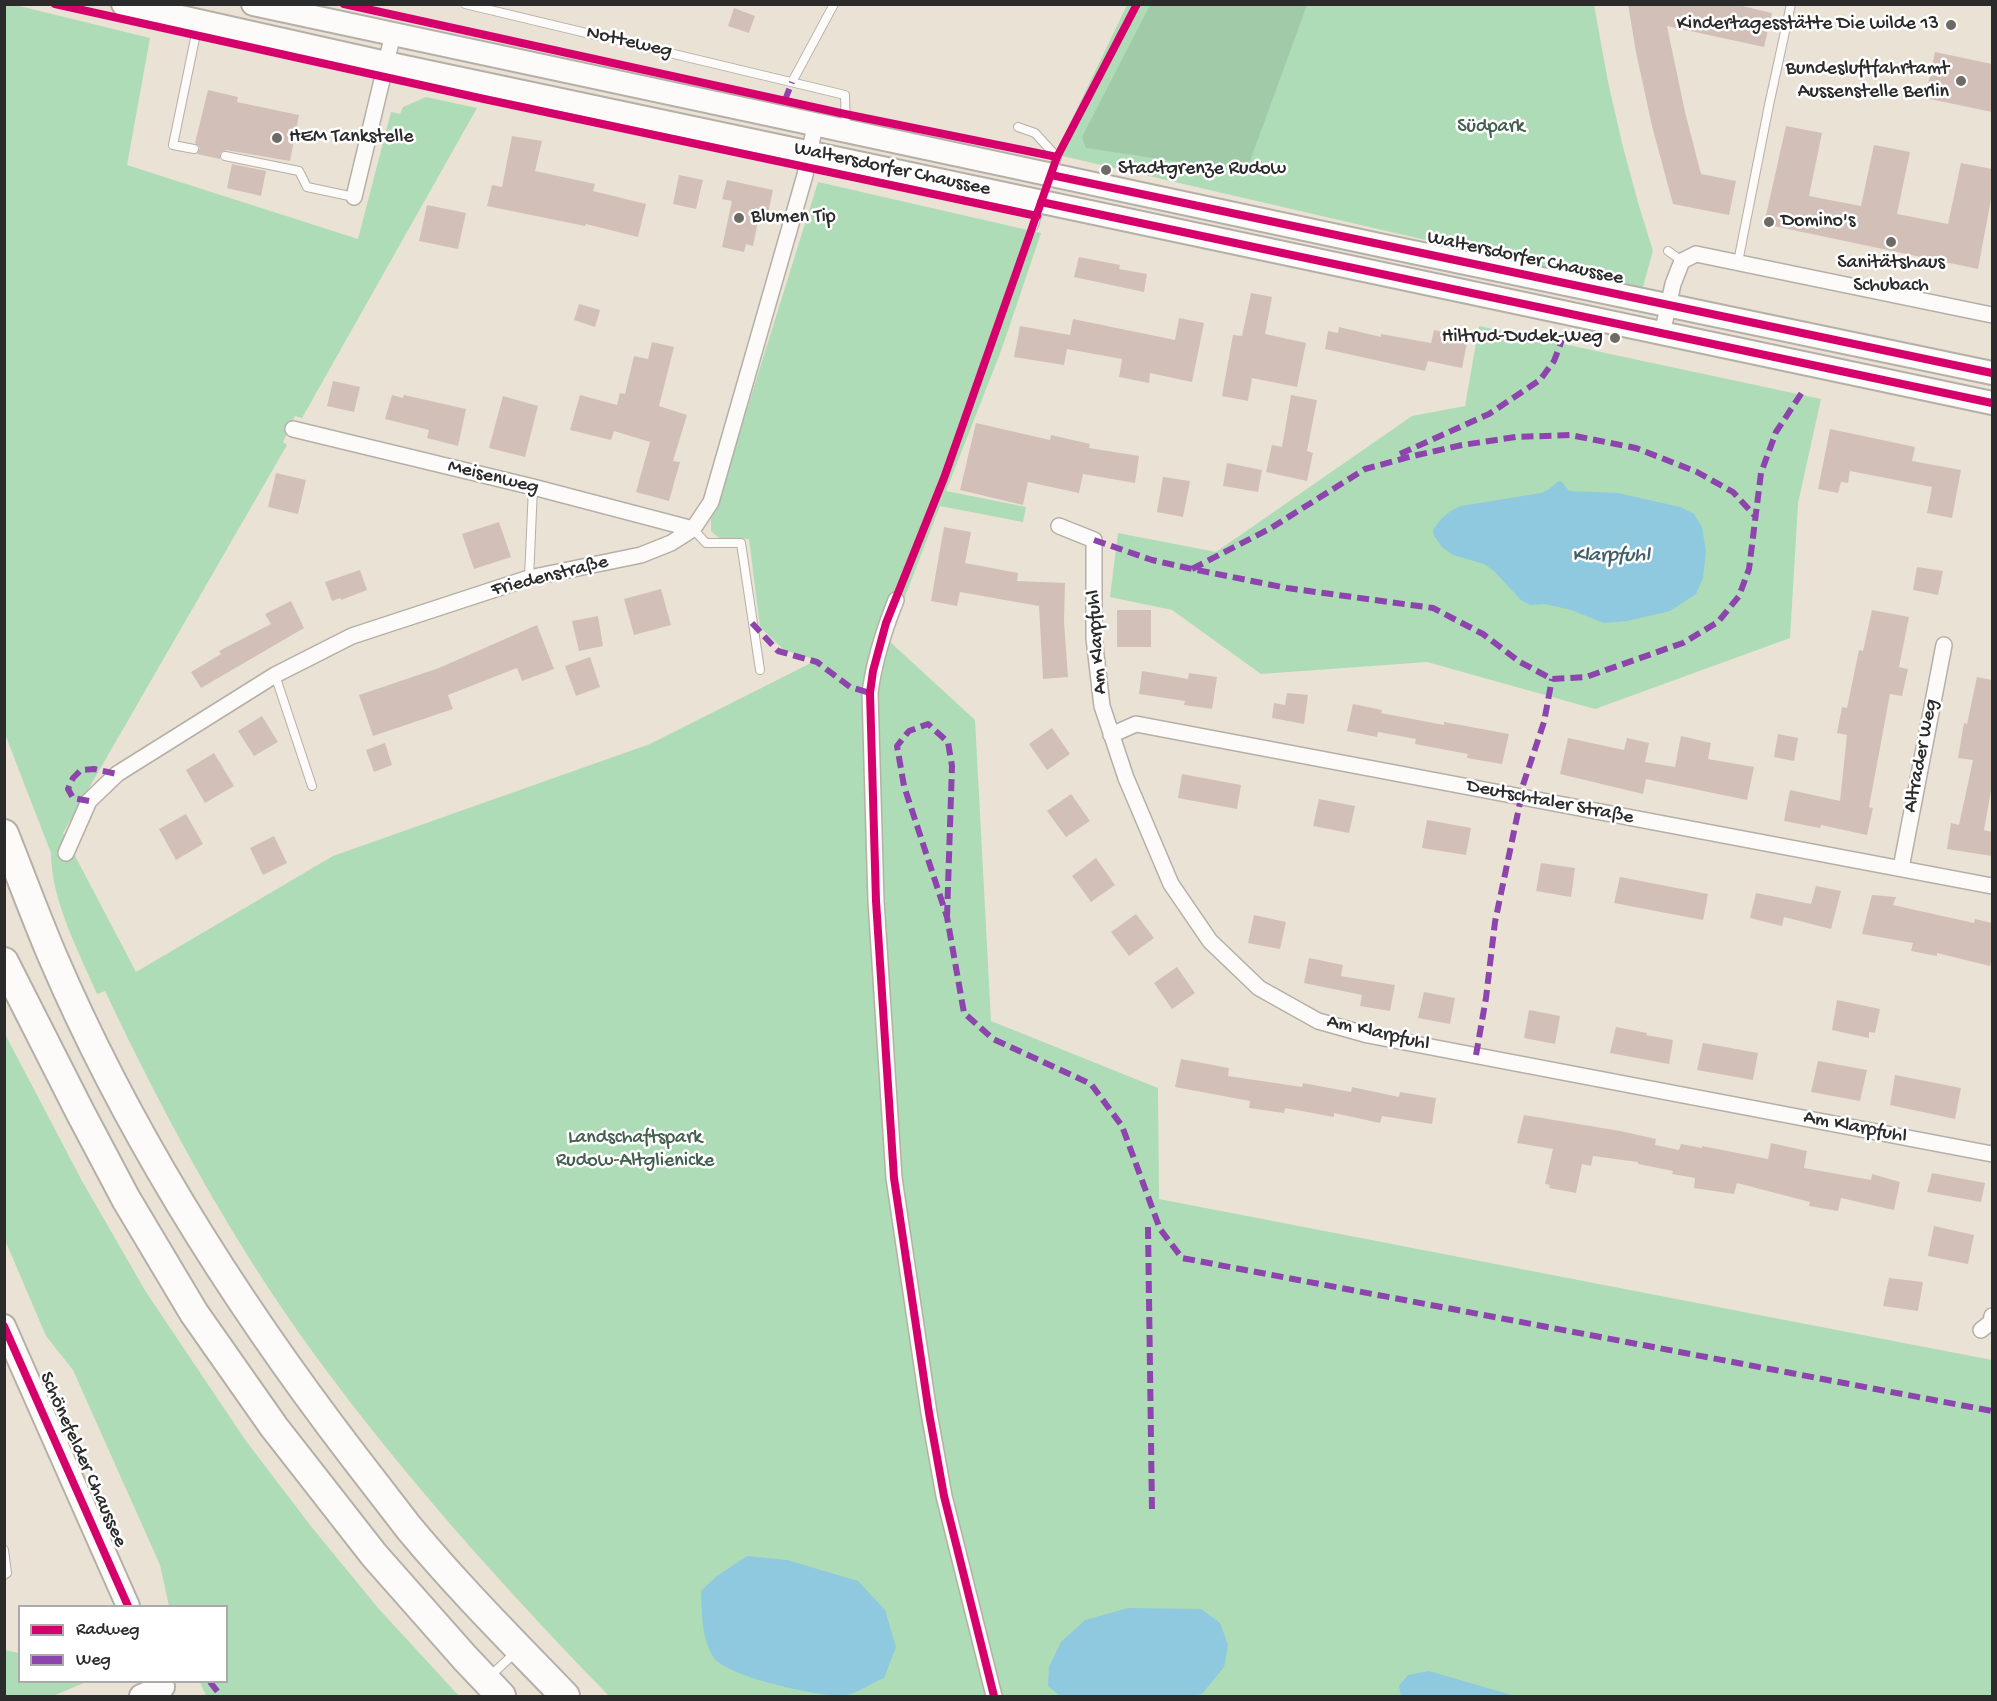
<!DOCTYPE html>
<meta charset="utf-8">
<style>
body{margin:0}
#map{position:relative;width:1997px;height:1701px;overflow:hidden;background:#eae2d5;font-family:"Gochi Hand",sans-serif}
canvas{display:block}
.frame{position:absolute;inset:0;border:6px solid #2b2b2b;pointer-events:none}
.legend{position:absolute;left:18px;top:1605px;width:210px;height:78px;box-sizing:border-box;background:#fff;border:2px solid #aaa;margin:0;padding:8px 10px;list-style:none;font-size:18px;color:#2b2b2b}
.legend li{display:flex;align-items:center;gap:12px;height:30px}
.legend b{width:30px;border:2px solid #aaa}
</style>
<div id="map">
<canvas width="1997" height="1701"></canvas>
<div class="frame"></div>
<ul class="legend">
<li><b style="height:8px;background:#d6006c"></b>Radweg</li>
<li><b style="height:8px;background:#8e44ad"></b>Weg</li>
</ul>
</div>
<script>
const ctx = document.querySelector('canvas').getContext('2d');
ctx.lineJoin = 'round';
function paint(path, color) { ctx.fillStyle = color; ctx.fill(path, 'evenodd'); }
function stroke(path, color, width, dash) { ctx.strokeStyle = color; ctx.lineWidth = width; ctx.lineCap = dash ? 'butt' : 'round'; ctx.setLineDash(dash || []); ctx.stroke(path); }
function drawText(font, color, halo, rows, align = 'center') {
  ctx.font = font + ' "Gochi Hand",sans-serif'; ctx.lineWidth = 5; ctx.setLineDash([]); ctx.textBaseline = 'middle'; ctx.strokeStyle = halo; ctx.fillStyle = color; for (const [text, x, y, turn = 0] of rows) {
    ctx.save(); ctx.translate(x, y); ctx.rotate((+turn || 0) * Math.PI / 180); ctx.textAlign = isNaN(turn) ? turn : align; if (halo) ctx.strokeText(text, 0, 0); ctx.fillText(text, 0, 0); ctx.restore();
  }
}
paint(new Path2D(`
 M 5,5 L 15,5 L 150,38 L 127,165 L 358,239 L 391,112 L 400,114 L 403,107 L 426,97 L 477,108 L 302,418 L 295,416 L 283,442 L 287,445 L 63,833 L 136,972 L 333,856 L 650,744 L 817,660 L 784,650 L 760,627 L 749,539 L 719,538 L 711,531 L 711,519 L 725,480 L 818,182 L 1041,233 L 1001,351 L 946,491 L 1026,507 L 1023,522 L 940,506 L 888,640 L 975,720 L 991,1021 L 1158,1088 L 1159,1199 L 1992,1360 L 1992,1696 L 609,1696 C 511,1595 416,1490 332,1378 C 241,1258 169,1126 105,991 L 97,994 C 79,952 51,900 51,853 L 5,734 Z
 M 1127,5 L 1594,5 L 1608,82 L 1623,147 L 1639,206 L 1653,251 L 1642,290 L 1058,155 L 1062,140 Z
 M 1479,326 L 1821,399 L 1798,503 L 1790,638 L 1595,709 L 1427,662 L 1261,674 L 1172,610 L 1110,597 L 1118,533 L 1216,552 L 1412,416 L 1465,406 Z
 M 5,1034 L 82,1181 L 146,1292 L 246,1441 L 310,1525 L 378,1608 L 459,1696 L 206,1696 L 200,1682 L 226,1682 L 226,1606 L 169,1606 L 160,1565 L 73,1370 L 46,1336 L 5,1240 Z
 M 5,1650 L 19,1653 L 20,1682 L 86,1682 L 53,1696 L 5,1696 Z`), '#aedcb6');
paint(new Path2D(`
 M 1150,5 L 1307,5 L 1246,172 L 1086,148 L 1082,137 Z`), '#a1cba8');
paint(new Path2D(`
 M 1559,481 L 1562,482 L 1569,491 L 1618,493 L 1680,507 L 1694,514 L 1702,527 L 1706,552 L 1703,578 L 1696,594 L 1670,611 L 1627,621 L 1604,623 L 1571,610 L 1545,604 L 1530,605 L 1521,600 L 1494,571 L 1484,564 L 1453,555 L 1442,547 L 1434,536 L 1433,530 C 1441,518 1447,512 1461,506 L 1541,493 L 1548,490 Z
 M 747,1556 L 787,1560 L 858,1581 L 885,1610 L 896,1647 L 884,1678 C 872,1683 858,1693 846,1695 C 824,1699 726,1676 714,1658 C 701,1637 702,1614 701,1591 L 717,1576 Z
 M 1128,1608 L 1201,1609 L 1220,1623 L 1228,1645 L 1224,1667 L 1202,1694 L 1190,1696 L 1060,1696 L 1048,1686 L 1049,1667 L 1061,1642 L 1085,1620 Z
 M 1429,1671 L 1515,1696 L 1401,1696 L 1399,1686 L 1408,1675 Z`), '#8ec9df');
paint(new Path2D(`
 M 1628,4 L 1734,4 L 1772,13 L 1764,47 L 1667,26 L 1685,112 L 1701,174 L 1736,181 L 1729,215 L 1673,204 L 1652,126 L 1636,52 Z
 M 734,8 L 755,16 L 749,33 L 728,26 Z
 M 1935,52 L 1992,64 L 1992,112 L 1925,98 Z
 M 208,90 L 238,97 L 237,102 L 299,115 L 290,161 L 226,150 L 220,153 L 220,159 L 197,154 L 200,148 L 195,143 Z
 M 1786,126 L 1822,133 L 1809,196 L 1861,206 L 1874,145 L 1910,152 L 1897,214 L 1948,224 L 1961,163 L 1992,169 L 1992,194 L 1978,269 L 1764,224 Z
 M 512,136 L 542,141 L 535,171 L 595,184 L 593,191 L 646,204 L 638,237 L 586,224 L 585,226 L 487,206 L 492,185 L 502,187 Z
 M 232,164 L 266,171 L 261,196 L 227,188 Z
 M 679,175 L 703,180 L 696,209 L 673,204 Z
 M 727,180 L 773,190 L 766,223 L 758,221 L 753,246 L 746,244 L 744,252 L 722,247 L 732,201 L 722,199 Z
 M 427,205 L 466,213 L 458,249 L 419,241 Z
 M 1079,257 L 1120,265 L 1119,269 L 1147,274 L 1144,292 L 1074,277 Z
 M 1251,293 L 1272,297 L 1265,334 L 1306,343 L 1297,387 L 1252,378 L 1248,401 L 1222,396 L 1233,335 L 1242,336 Z
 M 579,304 L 600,310 L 595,327 L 574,320 Z
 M 1179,318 L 1204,323 L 1192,382 L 1150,373 L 1149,383 L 1119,377 L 1122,359 L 1067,349 L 1064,365 L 1014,357 L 1020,326 L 1070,335 L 1073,319 L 1175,340 Z
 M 1339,327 L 1381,337 L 1381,334 L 1431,343 L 1434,330 L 1468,338 L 1462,368 L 1428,361 L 1425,371 L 1325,349 L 1328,331 L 1338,333 Z
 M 652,342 L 674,347 L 659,406 L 687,415 L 673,461 L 680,462 L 669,501 L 636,492 L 650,442 L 614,431 L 611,440 L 570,430 L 580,395 L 617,405 L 620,393 L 625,394 L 634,356 L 648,359 Z
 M 333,381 L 360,387 L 354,412 L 327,406 Z
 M 392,395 L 403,398 L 404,395 L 466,409 L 458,446 L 427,438 L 429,430 L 385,419 Z
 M 1291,395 L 1317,400 L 1307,451 L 1313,453 L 1307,481 L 1266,472 L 1272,445 L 1282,447 Z
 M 503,396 L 538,406 L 525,457 L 489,448 Z
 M 976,423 L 1050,440 L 1051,435 L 1090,444 L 1089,448 L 1139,456 L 1135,483 L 1083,474 L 1079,493 L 1028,482 L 1023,505 L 960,490 Z
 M 1830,429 L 1915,447 L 1912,461 L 1961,470 L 1952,518 L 1927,513 L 1932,487 L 1850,471 L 1848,483 L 1841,482 L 1838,493 L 1818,489 Z
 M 1227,463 L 1262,470 L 1258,492 L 1223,486 Z
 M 276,473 L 306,480 L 298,514 L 268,507 Z
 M 1163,477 L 1190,481 L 1183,517 L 1157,512 Z
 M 499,522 L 511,557 L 474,569 L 462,534 Z
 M 944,527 L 971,532 L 965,563 L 1018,573 L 1017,581 L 1065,583 L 1064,622 L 1068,677 L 1043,679 L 1039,606 L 960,592 L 957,606 L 931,601 Z
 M 1917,567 L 1943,571 L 1938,595 L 1913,590 Z
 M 360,570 L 367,590 L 341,600 L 340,598 L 332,601 L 325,582 Z
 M 661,589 L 671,625 L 634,635 L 624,599 Z
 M 291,601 L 304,628 L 201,688 L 191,672 L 221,654 L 219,651 L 271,624 L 265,614 Z
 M 1117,610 L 1151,610 L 1151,647 L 1117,647 Z
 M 1872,610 L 1909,617 L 1899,667 L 1908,669 L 1902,696 L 1890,694 L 1869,807 L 1873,808 L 1867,835 L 1821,825 L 1820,828 L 1784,821 L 1790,790 L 1840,801 L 1847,735 L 1837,733 L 1842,707 L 1847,708 L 1859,650 L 1863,651 Z
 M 598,616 L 603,646 L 579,651 L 572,621 Z
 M 537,625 L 554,669 L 522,681 L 517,668 L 448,695 L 453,709 L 373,736 L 359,695 L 439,668 Z
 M 590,657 L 600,687 L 576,696 L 565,666 Z
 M 1142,671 L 1188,679 L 1189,673 L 1217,677 L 1212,709 L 1184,705 L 1185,701 L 1139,694 Z
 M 1977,677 L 1992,680 L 1992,785 L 1984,830 L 1992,832 L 1992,856 L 1947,849 L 1951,823 L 1959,825 L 1973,760 L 1958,758 L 1964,723 L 1967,724 Z
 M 1287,693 L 1308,695 L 1304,724 L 1272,718 L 1274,703 L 1285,705 Z
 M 1353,704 L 1382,710 L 1381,713 L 1444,725 L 1444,722 L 1509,734 L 1502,764 L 1467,758 L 1468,754 L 1415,744 L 1416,739 L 1378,732 L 1377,737 L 1347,731 Z
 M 262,716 L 278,742 L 254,756 L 238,731 Z
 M 1052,728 L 1070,754 L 1047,770 L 1029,744 Z
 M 1778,734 L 1798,738 L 1794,761 L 1774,757 Z
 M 1681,736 L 1711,743 L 1708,759 L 1754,767 L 1747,800 L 1646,779 L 1643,794 L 1560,774 L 1568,738 L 1624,750 L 1627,738 L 1649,743 L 1645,762 L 1675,767 Z
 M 385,743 L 392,765 L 374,772 L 366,750 Z
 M 214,753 L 234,786 L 205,803 L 186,770 Z
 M 1182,774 L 1241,785 L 1237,809 L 1178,798 Z
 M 1071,794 L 1090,821 L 1066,837 L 1047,811 Z
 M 1319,799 L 1355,806 L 1349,833 L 1313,826 Z
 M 186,814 L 203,844 L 176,860 L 159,829 Z
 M 1427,820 L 1471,828 L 1466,855 L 1422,848 Z
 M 274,836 L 287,863 L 263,875 L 250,848 Z
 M 1096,858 L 1115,885 L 1091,902 L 1072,876 Z
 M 1541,863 L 1575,868 L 1571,897 L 1536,891 Z
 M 1620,877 L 1708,894 L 1703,920 L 1614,903 Z
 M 1816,886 L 1841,891 L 1831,929 L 1784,917 L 1782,926 L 1750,918 L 1756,893 L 1811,904 Z
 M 1872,895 L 1896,897 L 1893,905 L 1974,923 L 1975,919 L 1992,923 L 1992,956 L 1990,966 L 1937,953 L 1937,956 L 1911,951 L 1913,943 L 1862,934 Z
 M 1136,914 L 1154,938 L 1129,956 L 1111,932 Z
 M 1254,915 L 1286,922 L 1280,949 L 1248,943 Z
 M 1309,958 L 1343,965 L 1341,976 L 1395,985 L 1390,1011 L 1360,1006 L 1362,995 L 1304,983 Z
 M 1177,967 L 1195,993 L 1172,1009 L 1154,983 Z
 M 1424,992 L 1455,998 L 1450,1024 L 1418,1018 Z
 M 1837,1000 L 1880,1009 L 1875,1033 L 1869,1032 L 1869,1038 L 1832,1030 Z
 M 1529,1010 L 1560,1016 L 1555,1044 L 1524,1038 Z
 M 1616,1027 L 1647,1033 L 1646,1035 L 1673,1040 L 1669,1064 L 1610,1053 Z
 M 1703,1043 L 1758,1053 L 1753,1080 L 1697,1070 Z
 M 1181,1059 L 1229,1068 L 1228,1076 L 1302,1087 L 1303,1083 L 1351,1092 L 1352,1087 L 1399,1097 L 1400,1092 L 1436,1098 L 1432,1124 L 1382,1116 L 1380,1123 L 1334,1113 L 1334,1117 L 1285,1108 L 1284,1113 L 1249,1108 L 1250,1101 L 1175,1087 Z
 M 1818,1061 L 1867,1070 L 1860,1101 L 1811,1092 Z
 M 1895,1075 L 1961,1088 L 1955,1119 L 1890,1105 Z
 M 1524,1115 L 1620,1131 L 1656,1139 L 1655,1145 L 1679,1150 L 1681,1144 L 1702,1148 L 1702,1146 L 1768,1159 L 1771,1143 L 1807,1151 L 1804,1168 L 1871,1180 L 1872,1174 L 1900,1182 L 1894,1210 L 1841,1198 L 1838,1211 L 1809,1206 L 1810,1202 L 1737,1183 L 1734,1194 L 1694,1188 L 1695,1178 L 1672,1174 L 1673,1171 L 1638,1164 L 1638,1162 L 1593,1156 L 1591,1166 L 1582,1164 L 1576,1193 L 1549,1188 L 1550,1185 L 1545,1184 L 1553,1149 L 1517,1143 Z
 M 1932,1173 L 1985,1183 L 1981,1202 L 1927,1192 Z
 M 1934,1226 L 1974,1235 L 1968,1264 L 1928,1256 Z
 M 1889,1278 L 1923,1282 L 1918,1311 L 1883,1306 Z`), '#d2c0b8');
const lane = new Path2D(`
 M 465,4 L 845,95 L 846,129
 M 792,82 L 834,4
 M 1018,127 L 1035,133 L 1057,157 L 1052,172
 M 194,149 L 173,145 L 198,24
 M 225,156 L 299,171 L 307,187 L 354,197
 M 1034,226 L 1040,204
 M 1668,251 L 1682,261
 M 1738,262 L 1769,105 L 1791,4
 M 693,529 L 706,543 L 741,543 L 760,670
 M 529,578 L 533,487
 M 275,675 L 312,786
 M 4,1550 L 7,1573 L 4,1575
 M 490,1676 L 516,1652`);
const street = new Path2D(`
 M 354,197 L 393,34
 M 1662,334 L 1673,284 L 1682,261 L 1696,254 L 1992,315
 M 293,429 L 533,487 L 693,529
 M 1059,526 L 1094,540 L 1094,638 L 1102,706 L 1126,778 L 1171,884 L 1210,941 L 1259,988 L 1318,1021 L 1368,1035 L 1992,1154
 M 896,600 C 884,630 874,661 870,693 L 876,901 L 894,1178 L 929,1413 L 944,1496 L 994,1696
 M 1111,735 L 1136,724 L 1992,886
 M 66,853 L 89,801 L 117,774 L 275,675 L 352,636 L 529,578 L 641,555 L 671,543 L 693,529 L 711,502 L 805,175 L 815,125
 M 1901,868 L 1944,645
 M 1981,1330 L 1991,1322 L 1992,1316`);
const secondary = new Path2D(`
 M 123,4 L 386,63 L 1992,403
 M 253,4 L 1384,246 L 1992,373
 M 4,1326 L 128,1606
 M 141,1696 L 163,1687`);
const highway = new Path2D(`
 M 4,834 C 20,874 35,915 52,955 C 129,1135 236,1303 355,1458 C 373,1481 391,1505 409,1528 C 458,1587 512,1641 565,1696
 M 4,962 L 80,1112 L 126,1199 L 194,1313 L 274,1427 L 374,1555 L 465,1658 L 501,1696`);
stroke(lane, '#b5afa7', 10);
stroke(street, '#b5afa7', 18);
stroke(secondary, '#b5afa7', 26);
stroke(highway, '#b5afa7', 32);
stroke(lane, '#fcfbf9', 8);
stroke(street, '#fcfbf9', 15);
stroke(secondary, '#fcfbf9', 22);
stroke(highway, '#fcfbf9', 28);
stroke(new Path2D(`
 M 785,100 L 792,82
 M 1400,454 L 1489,414 L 1540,380 L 1554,361 L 1562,340
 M 1094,540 L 1152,560 L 1192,569 L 1287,588 L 1433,608 L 1483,634 L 1520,662 L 1552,679 L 1586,677 L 1683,643 L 1718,622 L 1739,596 L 1749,569 L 1761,473 L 1776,432 L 1803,391
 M 1192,569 L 1271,528 L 1365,469 L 1413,456 L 1462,445 L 1516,437 L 1570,435 L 1636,448 L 1697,472 L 1733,492 L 1756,517
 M 752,623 L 778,651 L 817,662 L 850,687 L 870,693
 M 1523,785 L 1544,722 L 1552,679
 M 89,801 L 73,798 L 68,789 L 73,778 L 81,770 L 94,769 L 117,774
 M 947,917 L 952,766 L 948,742 L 928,724 L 909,731 L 897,746 L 904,786 L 947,917 L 964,1013 L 993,1039 L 1091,1084 L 1122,1126 L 1160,1229 L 1182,1258 L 1992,1411
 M 1476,1055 L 1486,998 L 1495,922 L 1521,798
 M 1148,1227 L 1152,1510
 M 210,1682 L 221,1696`), '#8e44ad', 6, [12, 6]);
stroke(new Path2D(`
 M 55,4 L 484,99 L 1037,216
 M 344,4 L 845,114 L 1057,157
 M 1051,175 L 1992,373
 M 1041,202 L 1992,403
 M 4,1326 L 128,1606
 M 994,1696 L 944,1496 L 929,1413 L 894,1178 L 876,901 L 870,693 L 873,671 L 886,623 L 944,478 L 1057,157 L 1137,4`), '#d6006c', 8);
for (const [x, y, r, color] of [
 [1951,25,6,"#6e6b66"],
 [1961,81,6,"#6e6b66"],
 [277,138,6,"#6e6b66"],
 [1106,170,6,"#6e6b66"],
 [739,218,6,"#6e6b66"],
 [1769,222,6,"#6e6b66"],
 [1891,242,6,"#6e6b66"],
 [1615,338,6,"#6e6b66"]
]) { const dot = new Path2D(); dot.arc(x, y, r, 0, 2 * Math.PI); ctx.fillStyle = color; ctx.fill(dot); stroke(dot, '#fff', 2); }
drawText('20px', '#2b2b2b', '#fff', [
 ["Kindertagesstätte Die wilde 13",1939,25,"right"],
 ["Bundesluftfahrtamt",1949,70,"right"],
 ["Aussenstelle Berlin",1949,93,"right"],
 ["HEM Tankstelle",289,138],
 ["Stadtgrenze Rudow",1118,170],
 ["Blumen Tip",751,218],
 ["Domino's",1781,222],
 ["Sanitätshaus",1891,264,"center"],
 ["Schubach",1891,287,"center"],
 ["Hiltrud-Dudek-Weg",1603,338,"right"]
], 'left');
drawText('20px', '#2b2b2b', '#fff', [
 ["Notteweg",629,43,13],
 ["Waltersdorfer Chaussee",892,170,12],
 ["Waltersdorfer Chaussee",1525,259,12],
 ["Meisenweg",493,478,14],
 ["Friedenstraße",550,577,-14],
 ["Am Klarpfuhl",1098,642,-94],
 ["Altrader Weg",1922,756,-79],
 ["Deutschtaler Straße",1550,803,11],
 ["Am Klarpfuhl",1378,1034,13],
 ["Am Klarpfuhl",1855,1128,11],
 ["Schönefelder Chaussee",82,1460,66]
]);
drawText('20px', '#435f4d', '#fff', [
 ["Südpark",1491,128],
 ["Landschaftspark",635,1139],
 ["Rudow-Altglienicke",635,1162]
]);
drawText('italic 21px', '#405e6b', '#fff', [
 ["Klarpfuhl",1611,557]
]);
</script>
